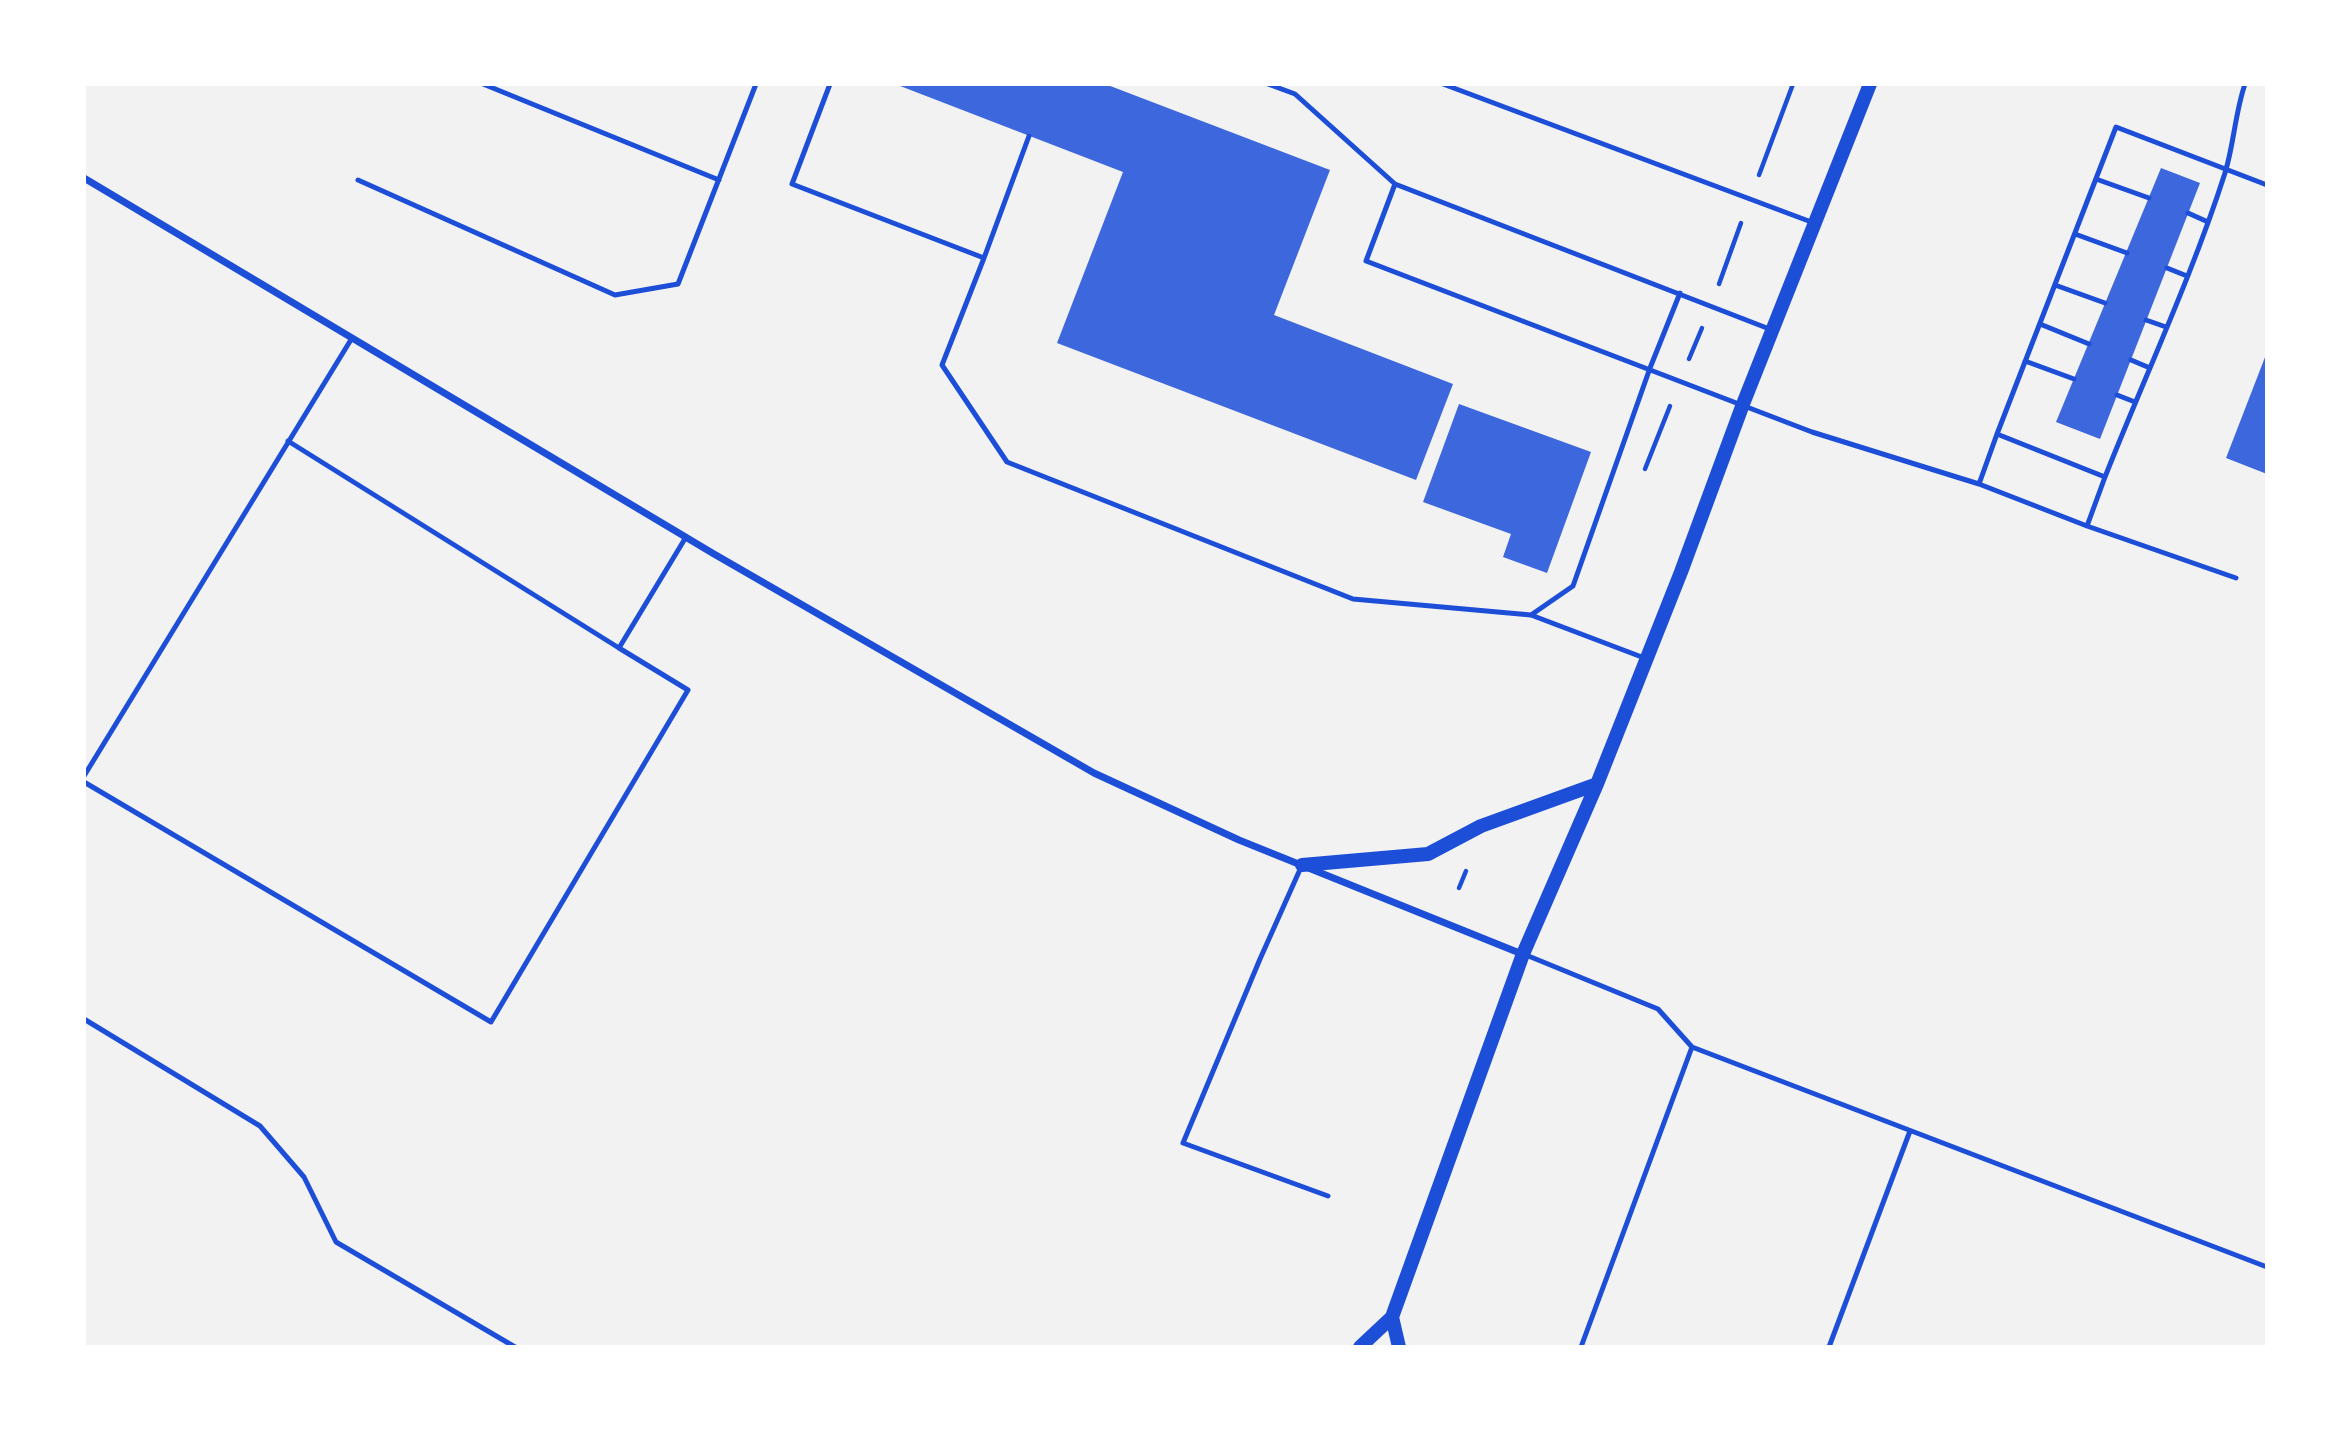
<!DOCTYPE html>
<style>
body{margin:0}
#map{position:relative;width:2351px;height:1431px;overflow:hidden;background:#f2f2f2;font-family:"DM Sans",sans-serif}
canvas{display:block}
.frame{position:absolute;inset:0;border:86px solid #fff;pointer-events:none}
</style>
<div id="map">
<canvas width="2351" height="1431"></canvas>
<div class="frame"></div>
</div>
<script>
const ctx = document.querySelector('canvas').getContext('2d');
ctx.lineJoin = 'round';
function paint(path, color) { ctx.fillStyle = color; ctx.fill(path, 'evenodd'); }
function stroke(path, color, width, dash) { ctx.strokeStyle = color; ctx.lineWidth = width; ctx.lineCap = dash ? 'butt' : 'round'; ctx.setLineDash(dash || []); ctx.stroke(path); }
paint(new Path2D(`
 M 895,84 L 1105,84 L 1330,170 L 1274,315 L 1453,384 L 1416,480 L 1057,343 L 1123,172 Z
 M 2161,168 L 2200,183 L 2100,439 L 2056,422 Z
 M 2267,352 L 2267,474 L 2226,458 Z
 M 1459,404 L 1591,452 L 1547,573 L 1503,557 L 1511,534 L 1423,502 Z`), '#3d67dc');
stroke(new Path2D(`
 M 1759,175 L 1793,84
 M 1719,284 L 1741,223
 M 1689,359 L 1702,328
 M 1645,469 L 1670,406
 M 1459,888 L 1466,871`), '#1d4ed8', 4.5);
stroke(new Path2D(`
 M 483,84 L 719,180
 M 830,84 L 792,184 L 984,258 L 942,365 L 1007,462 L 1353,599 L 1531,615 L 1647,659
 M 1268,84 L 1295,94 L 1395,184 L 1772,330
 M 1443,84 L 1814,223
 M 2245,84 C 2235,113 2234,144 2225,173 C 2192,276 2145,376 2105,477 L 1997,434 L 2116,127 L 2267,185
 M 2096,179 L 2149,198
 M 358,180 L 615,295 L 678,284 L 756,84
 M 1395,184 L 1366,261 L 1812,432 L 1979,484 L 2087,526 L 2105,477
 M 2188,213 L 2208,222
 M 2075,234 L 2127,253
 M 984,258 L 1029,136
 M 2167,268 L 2187,276
 M 2055,285 L 2105,303
 M 2146,320 L 2166,327
 M 2040,324 L 2089,344
 M 2131,360 L 2150,368
 M 2025,361 L 2074,379
 M 2117,395 L 2135,402
 M 288,441 L 619,648
 M 1979,484 L 1997,434
 M 2087,526 L 2236,578
 M 1531,615 L 1573,586 L 1650,368 L 1680,293
 M 84,776 L 352,338
 M 84,782 L 491,1022 L 688,690 L 619,648 L 686,537
 M 1302,865 L 1260,959 L 1183,1143 L 1328,1196
 M 1526,955 L 1658,1009 L 1692,1047 L 2267,1267
 M 84,1019 L 260,1126 L 304,1177 L 336,1242 L 515,1347
 M 1581,1347 L 1692,1047
 M 1829,1347 L 1910,1131`), '#1d4ed8', 5);
stroke(new Path2D(`
 M 84,178 L 714,554 L 1094,773 L 1239,840 L 1522,954`), '#1d4ed8', 7);
stroke(new Path2D(`
 M 1302,865 L 1428,854 L 1481,826 L 1597,784
 M 1392,1317 L 1399,1347
 M 1360,1347 L 1392,1317 L 1523,954 L 1597,784 L 1681,572 L 1743,404 L 1870,84`), '#1d4ed8', 14);
</script>
